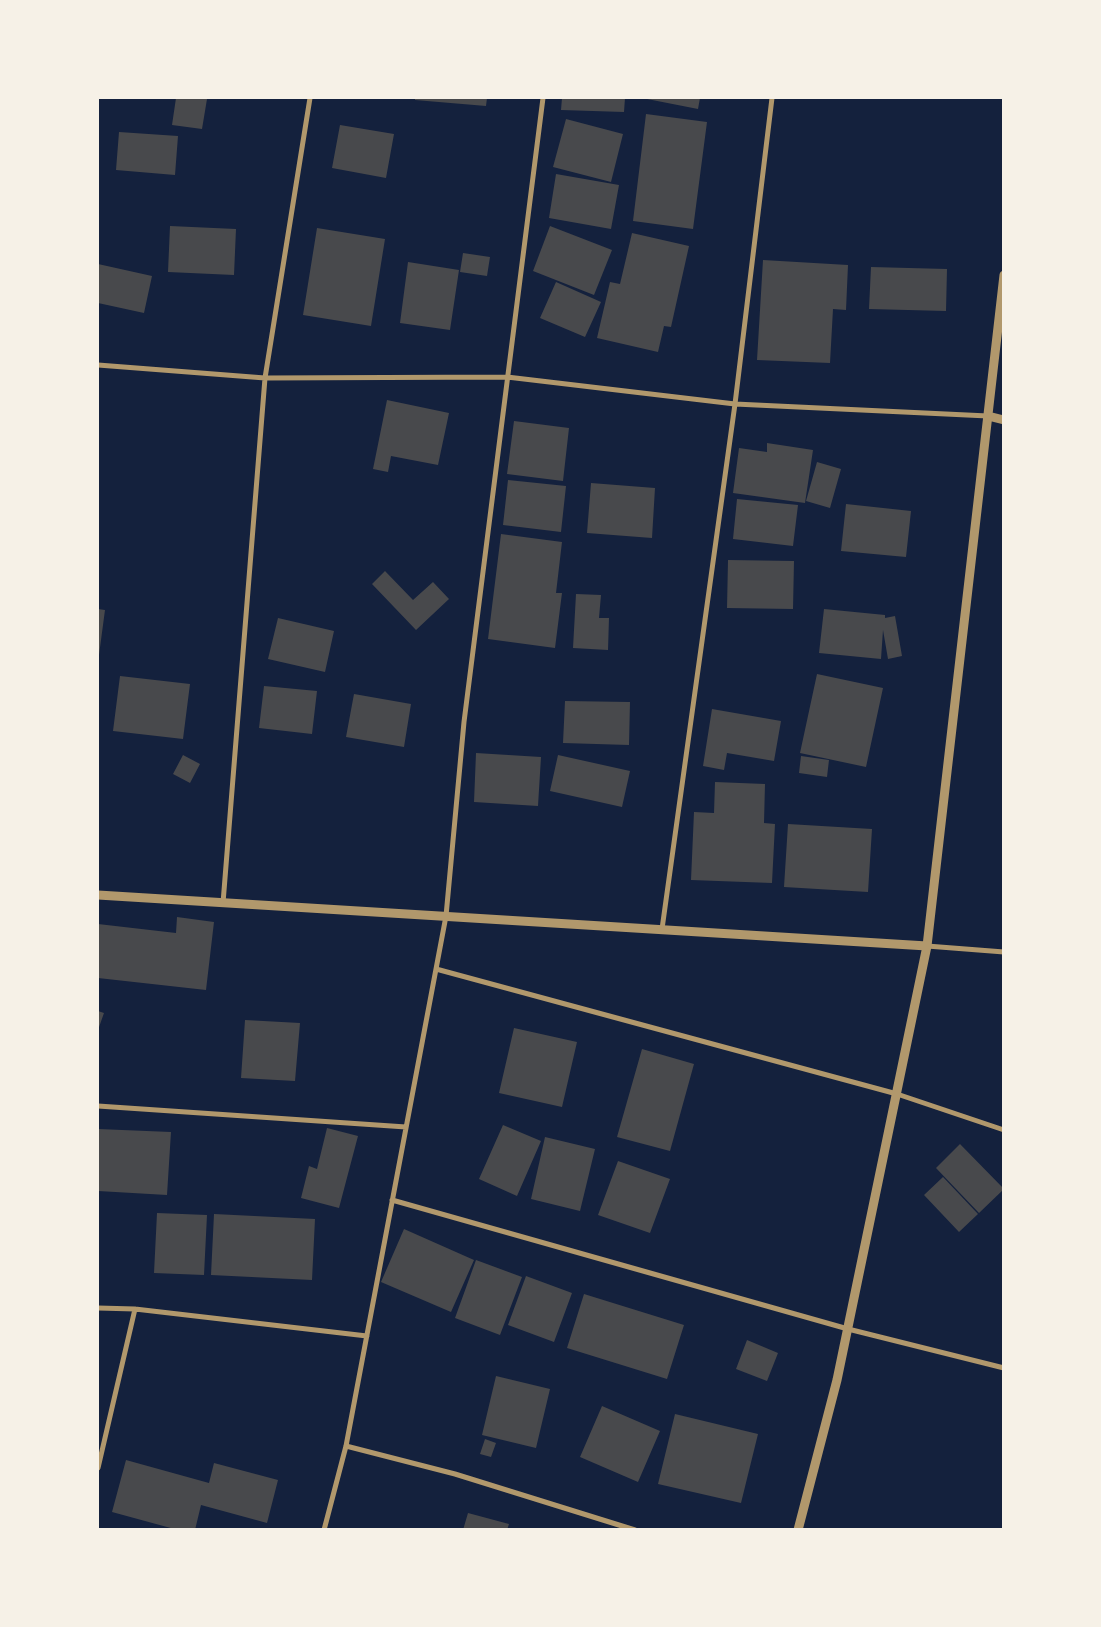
<!DOCTYPE html>
<style>
body{margin:0}
#map{position:relative;width:1101px;height:1627px;overflow:hidden;background:#14213d;font-family:Signika,sans-serif}
canvas{display:block}
.frame{position:absolute;inset:0;border:99px solid #f6f1e7;pointer-events:none}
</style>
<div id="map">
<canvas width="1101" height="1627"></canvas>
<div class="frame"></div>
</div>
<script>
const ctx = document.querySelector('canvas').getContext('2d');
ctx.lineJoin = 'round';
function paint(path, color) { ctx.fillStyle = color; ctx.fill(path, 'evenodd'); }
function stroke(path, color, width, dash) { ctx.strokeStyle = color; ctx.lineWidth = width; ctx.lineCap = dash ? 'butt' : 'round'; ctx.setLineDash(dash || []); ctx.stroke(path); }
paint(new Path2D(`
 M 176,98 L 207,99 L 202,129 L 172,125 Z
 M 415,98 L 487,98 L 486,106 L 415,100 Z
 M 562,98 L 625,98 L 624,112 L 561,110 Z
 M 642,98 L 700,98 L 698,109 Z
 M 646,114 L 707,122 L 693,229 L 633,221 Z
 M 566,119 L 623,134 L 611,182 L 553,167 Z
 M 340,125 L 394,134 L 386,178 L 332,168 Z
 M 119,132 L 178,136 L 175,175 L 116,170 Z
 M 556,174 L 619,185 L 611,229 L 549,218 Z
 M 170,226 L 236,229 L 234,275 L 168,272 Z
 M 550,226 L 612,250 L 594,295 L 533,271 Z
 M 317,228 L 385,239 L 371,326 L 303,315 Z
 M 632,233 L 689,246 L 671,327 L 664,326 L 658,352 L 597,338 L 610,282 L 620,284 Z
 M 463,253 L 490,257 L 487,276 L 460,272 Z
 M 763,260 L 848,265 L 846,310 L 833,309 L 830,363 L 757,360 Z
 M 408,262 L 459,270 L 450,330 L 400,323 Z
 M 98,264 L 152,276 L 144,313 L 98,303 Z
 M 871,267 L 947,269 L 946,311 L 869,309 Z
 M 556,282 L 601,302 L 585,337 L 540,318 Z
 M 387,400 L 449,413 L 438,465 L 391,456 L 388,472 L 373,469 Z
 M 514,421 L 569,428 L 563,481 L 507,474 Z
 M 767,443 L 813,450 L 805,503 L 733,493 L 739,448 L 767,452 Z
 M 817,462 L 841,469 L 830,508 L 806,501 Z
 M 508,480 L 566,486 L 561,532 L 503,525 Z
 M 591,483 L 655,488 L 652,538 L 587,533 Z
 M 737,499 L 798,505 L 793,546 L 733,539 Z
 M 846,504 L 911,511 L 906,557 L 841,551 Z
 M 501,534 L 562,542 L 556,593 L 562,593 L 555,648 L 488,639 Z
 M 728,560 L 794,561 L 793,609 L 727,608 Z
 M 385,571 L 413,600 L 433,582 L 449,599 L 416,630 L 372,584 Z
 M 576,594 L 601,595 L 599,618 L 609,618 L 608,650 L 573,648 Z
 M 98,609 L 105,610 L 99,655 L 98,655 Z
 M 824,609 L 885,615 L 885,618 L 895,616 L 902,656 L 888,659 L 883,630 L 881,659 L 819,653 Z
 M 278,618 L 334,631 L 325,672 L 268,659 Z
 M 817,674 L 883,688 L 866,767 L 800,753 Z
 M 120,676 L 190,684 L 183,739 L 113,731 Z
 M 264,686 L 317,691 L 312,734 L 259,728 Z
 M 354,694 L 411,704 L 404,747 L 346,737 Z
 M 565,701 L 630,702 L 629,745 L 563,743 Z
 M 712,709 L 781,721 L 774,761 L 727,753 L 724,770 L 703,766 Z
 M 476,753 L 541,757 L 538,806 L 474,802 Z
 M 183,755 L 200,764 L 190,783 L 173,774 Z
 M 558,755 L 630,771 L 622,807 L 550,791 Z
 M 801,756 L 829,760 L 827,777 L 799,773 Z
 M 715,782 L 765,784 L 764,823 L 775,824 L 772,883 L 691,880 L 694,812 L 714,813 Z
 M 788,824 L 872,829 L 868,892 L 784,887 Z
 M 177,917 L 214,922 L 206,990 L 98,978 L 98,924 L 176,933 Z
 M 98,1011 L 104,1013 L 98,1030 Z
 M 245,1020 L 300,1023 L 295,1081 L 241,1078 Z
 M 514,1028 L 577,1042 L 562,1107 L 499,1093 Z
 M 642,1049 L 694,1064 L 670,1151 L 617,1137 Z
 M 503,1125 L 541,1141 L 517,1196 L 479,1179 Z
 M 327,1128 L 358,1136 L 339,1208 L 301,1198 L 309,1166 L 317,1169 Z
 M 98,1129 L 171,1132 L 167,1195 L 98,1191 Z
 M 545,1137 L 595,1149 L 580,1211 L 531,1199 Z
 M 960,1144 L 1004,1189 L 979,1213 L 936,1168 Z
 M 618,1161 L 670,1179 L 650,1233 L 598,1215 Z
 M 943,1177 L 978,1214 L 959,1232 L 924,1195 Z
 M 157,1213 L 207,1215 L 204,1275 L 154,1273 Z
 M 214,1214 L 315,1219 L 312,1280 L 211,1275 Z
 M 404,1229 L 474,1260 L 451,1312 L 381,1282 Z
 M 476,1260 L 522,1277 L 500,1335 L 455,1318 Z
 M 526,1276 L 572,1293 L 554,1342 L 508,1325 Z
 M 584,1294 L 684,1325 L 667,1379 L 567,1348 Z
 M 747,1340 L 778,1353 L 767,1381 L 736,1369 Z
 M 496,1376 L 550,1389 L 536,1448 L 482,1435 Z
 M 602,1406 L 660,1431 L 638,1482 L 580,1457 Z
 M 675,1414 L 758,1434 L 741,1503 L 658,1484 Z
 M 485,1439 L 496,1443 L 491,1457 L 480,1454 Z
 M 126,1460 L 209,1483 L 214,1463 L 278,1480 L 267,1523 L 201,1505 L 195,1530 L 178,1530 L 112,1512 Z
 M 468,1513 L 509,1524 L 507,1530 L 463,1530 Z`), '#48494c');
stroke(new Path2D(`
 M 98,365 L 265,378 L 507,377 L 735,404 L 988,416
 M 223,903 L 265,378 L 310,98
 M 662,929 L 735,404 L 772,98
 M 927,946 L 1004,952
 M 436,969 L 897,1094 L 1004,1130
 M 98,1106 L 406,1127
 M 392,1200 L 848,1329 L 1004,1368
 M 98,1308 L 135,1309 L 367,1336
 M 346,1446 L 455,1474 L 635,1530
 M 98,1468 L 135,1309
 M 324,1530 L 346,1446 L 446,916 L 464,722 L 543,98`), '#b1986c', 5);
stroke(new Path2D(`
 M 988,416 L 1004,420
 M 98,895 L 927,946
 M 798,1530 L 837,1380 L 927,946 L 1004,275`), '#b1986c', 9);
</script>
